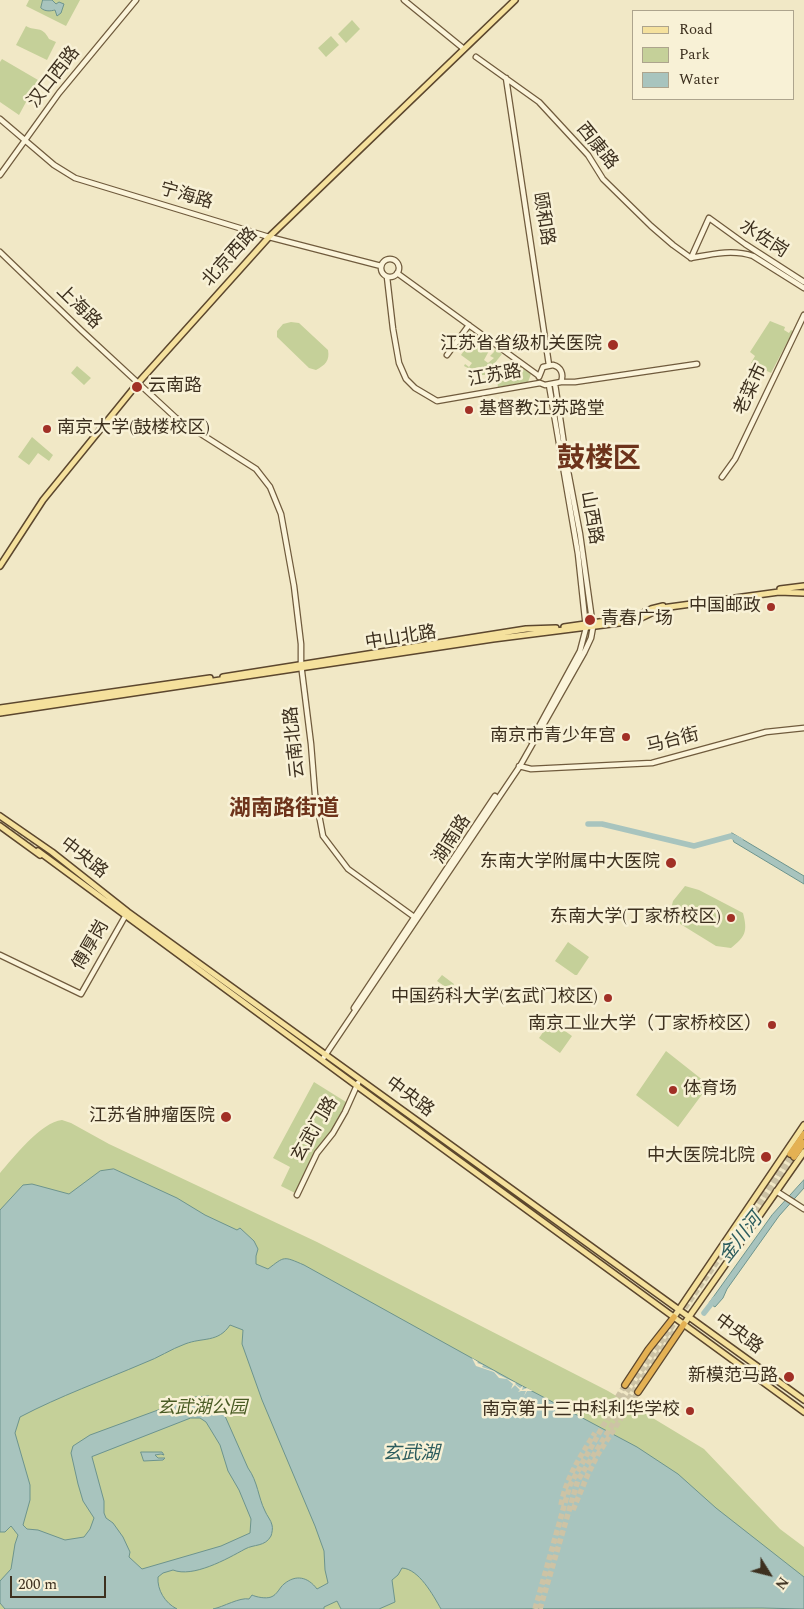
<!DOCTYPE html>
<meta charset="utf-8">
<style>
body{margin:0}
#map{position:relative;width:804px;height:1609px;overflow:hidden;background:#f1e8c6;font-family:Spectral,serif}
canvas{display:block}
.legend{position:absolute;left:632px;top:10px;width:162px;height:90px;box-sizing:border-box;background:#f8f1d6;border:1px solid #ada48d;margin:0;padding:6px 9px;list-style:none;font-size:15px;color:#3d301f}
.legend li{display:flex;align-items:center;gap:10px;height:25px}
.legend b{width:25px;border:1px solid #ada48d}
.north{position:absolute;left:744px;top:1549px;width:50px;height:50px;-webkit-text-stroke:4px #f8f1d6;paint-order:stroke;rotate:126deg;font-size:14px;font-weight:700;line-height:20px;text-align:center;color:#3d301f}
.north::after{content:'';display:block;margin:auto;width:18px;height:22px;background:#3d301f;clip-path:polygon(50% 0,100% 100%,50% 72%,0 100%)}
.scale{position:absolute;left:10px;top:1576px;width:96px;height:22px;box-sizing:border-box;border:2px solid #3d301f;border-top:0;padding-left:6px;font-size:15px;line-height:18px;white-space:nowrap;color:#3d301f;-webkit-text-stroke:4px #f8f1d6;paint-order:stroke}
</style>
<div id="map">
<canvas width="804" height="1609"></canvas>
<ul class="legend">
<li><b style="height:6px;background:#f5e19d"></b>Road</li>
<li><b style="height:14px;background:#c5d099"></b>Park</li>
<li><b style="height:14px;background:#a8c4be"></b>Water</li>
</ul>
<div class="north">N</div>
<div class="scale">200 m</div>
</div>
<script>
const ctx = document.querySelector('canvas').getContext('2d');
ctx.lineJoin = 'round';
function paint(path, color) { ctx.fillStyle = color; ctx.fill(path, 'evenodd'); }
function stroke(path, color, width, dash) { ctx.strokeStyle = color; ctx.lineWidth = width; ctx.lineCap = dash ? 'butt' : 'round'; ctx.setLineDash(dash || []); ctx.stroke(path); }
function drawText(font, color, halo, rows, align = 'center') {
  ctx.font = font + ' Spectral,"Noto Sans SC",serif'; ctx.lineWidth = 5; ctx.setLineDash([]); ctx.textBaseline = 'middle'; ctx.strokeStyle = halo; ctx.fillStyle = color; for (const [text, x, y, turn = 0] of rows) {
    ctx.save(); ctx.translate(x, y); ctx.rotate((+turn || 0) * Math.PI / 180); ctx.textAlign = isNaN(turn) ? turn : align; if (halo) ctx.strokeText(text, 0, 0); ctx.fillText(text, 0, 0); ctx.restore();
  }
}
paint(new Path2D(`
 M 29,0 L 80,0 L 66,26 L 26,6 Z
 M 352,20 L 360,29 L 346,43 L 338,34 Z
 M 26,26 C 36,32 42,25 49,39 L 56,42 L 47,60 L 16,45 Z
 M 331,36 L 339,45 L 326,57 L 318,48 Z
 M 2,59 L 38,80 L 19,115 L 0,102 L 0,62 Z
 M 770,321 L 785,327 L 784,330 L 789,333 L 791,330 L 793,331 L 771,373 L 751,363 L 755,356 L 750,352 Z
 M 291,322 L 299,323 L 328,350 C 330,361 325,365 316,370 L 309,368 L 277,337 L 277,331 L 283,324 Z
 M 469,330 L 502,354 L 494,364 L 495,371 L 490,372 L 489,366 L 485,367 L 485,375 L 482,375 L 480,367 L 470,369 L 464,366 L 465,364 L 469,367 L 472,363 L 461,355 L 471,341 L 469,340 L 471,335 L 468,332 ZM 479,338 L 495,349 L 494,352 L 490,356 L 494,358 L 488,363 L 484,360 L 490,349 L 488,349 L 477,341 Z
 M 77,366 L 91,378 L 84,385 L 71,373 Z
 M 519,366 L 531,374 L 528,382 L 498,387 L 497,378 L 499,378 L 499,381 L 513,379 L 512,373 L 504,373 L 504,372 L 515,372 Z
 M 32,437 L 53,455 L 49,461 L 38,453 L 29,465 L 18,457 Z
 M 685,886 L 699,890 L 743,913 C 748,932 745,937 731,948 L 716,946 L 669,917 L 673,901 Z
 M 568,942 L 589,957 L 577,975 L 575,975 L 555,961 Z
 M 442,975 L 454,984 L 450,990 L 437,981 Z
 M 551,1021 L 572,1036 L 560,1053 L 539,1038 Z
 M 666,1051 L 709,1085 L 678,1127 L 636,1095 Z
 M 314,1082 L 346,1102 L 333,1130 L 316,1153 L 295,1193 L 281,1186 L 290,1167 L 273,1158 Z
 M 62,1120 L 71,1123 L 109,1144 L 317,1242 L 608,1391 L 704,1449 L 780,1529 L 804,1547 L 804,1609 L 0,1609 L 0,1173 C 14,1157 41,1122 62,1120 Z`), '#c5d099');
const water = new Path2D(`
 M 43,0 L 52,0 L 56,4 L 59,2 L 64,4 L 61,13 L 57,16 L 55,10 C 51,11 45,12 41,8 Z
 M 732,833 L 804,876 L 804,884 L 734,842 Z
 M 114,1169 L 177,1198 L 205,1215 L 237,1230 L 240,1228 L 254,1241 L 258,1249 L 256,1256 L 256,1264 L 268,1269 C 285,1256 283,1256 304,1265 L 515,1382 L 637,1447 L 678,1474 L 716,1508 L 804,1577 L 804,1609 L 762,1608 L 441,1609 C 433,1595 419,1569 402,1568 L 398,1575 L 392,1580 L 395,1602 L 379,1609 L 341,1609 L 337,1601 L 324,1607 L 324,1609 L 213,1609 C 223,1607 240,1597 249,1599 L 252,1595 C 256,1597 266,1599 271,1597 C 277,1595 280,1587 284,1584 C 296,1574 308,1577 317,1589 L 328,1583 L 325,1570 L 324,1551 L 315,1526 L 262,1400 L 242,1344 L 243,1330 L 230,1325 C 218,1343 203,1337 185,1344 C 171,1349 158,1358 144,1363 C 102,1381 60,1396 20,1417 L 15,1433 L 30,1485 L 30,1500 L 23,1525 L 27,1529 L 38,1530 L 65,1540 L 84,1537 L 90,1529 L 94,1518 L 83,1501 L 78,1484 L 71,1453 L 73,1446 L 90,1435 L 177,1403 L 195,1397 L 209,1396 L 221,1407 L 248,1468 C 258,1482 258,1497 265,1511 C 267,1516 271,1520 272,1525 C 273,1528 272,1533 271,1536 C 265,1547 254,1544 245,1549 C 227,1559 193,1578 173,1570 L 163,1573 L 158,1577 C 157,1590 165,1603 177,1609 L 5,1609 L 0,1603 L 0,1581 L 11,1569 L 15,1544 L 18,1535 L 11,1526 L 5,1532 L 0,1532 L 0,1210 L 23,1185 L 32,1184 L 69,1194 L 100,1171 ZM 191,1418 L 200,1418 L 206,1422 L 220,1445 L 228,1471 L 239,1490 L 251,1519 L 250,1533 L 221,1546 L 142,1569 L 129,1557 L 130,1552 L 123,1537 L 113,1523 L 106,1518 L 104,1513 L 104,1501 L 92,1457 Z
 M 804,1180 L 804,1188 L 779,1216 L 727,1289 L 723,1298 L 715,1307 L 709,1303 L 772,1215 Z
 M 141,1452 L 162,1452 L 164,1455 L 161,1454 L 155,1455 L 158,1458 L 165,1458 L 163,1460 L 144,1461 Z`);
paint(water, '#a8c4be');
stroke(water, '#6d948d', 1);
paint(new Path2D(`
 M 472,1358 L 478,1362 L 477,1363 L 483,1365 L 482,1367 L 494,1371 L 499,1375 L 516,1383 L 515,1384 L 520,1388 L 523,1386 L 522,1390 L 527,1388 L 533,1391 L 527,1391 L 524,1396 L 526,1391 L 521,1391 L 518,1392 L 520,1390 L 515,1385 L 511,1389 L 513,1384 L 507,1379 L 499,1378 L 494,1372 L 476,1366 Z`), '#f1e8c6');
stroke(new Path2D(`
 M 588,824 L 602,824 L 694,846 L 731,836 L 740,840
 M 704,1313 L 715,1299`), '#a8c4be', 5.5);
stroke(new Path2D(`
 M 0,819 L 40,848`), '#cdc3a5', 5, [5, 2.5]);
stroke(new Path2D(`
 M 746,1226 L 794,1157
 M 604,1419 L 625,1385
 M 561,1505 C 566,1478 580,1457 595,1433
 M 573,1510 L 588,1474 L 598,1454 L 638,1392
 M 535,1609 L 570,1485 L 603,1426 L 723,1253 L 790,1154
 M 540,1609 L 578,1480 L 636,1387 L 675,1330`), '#cdc3a5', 5.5, [5.5, 3]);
const secondary = new Path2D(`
 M 404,0 L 464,49
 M 476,57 L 539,102 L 588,155 L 603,179 L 651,226 L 673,245 L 691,258
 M 506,78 L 549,365
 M 0,119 L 54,165 L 75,178 L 269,237 L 381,266
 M 0,175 L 59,93 L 136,0
 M 0,252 L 82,331 L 176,418 L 256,469 L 270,487 L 281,514 L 294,586 L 301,644 L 301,664 L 311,744 L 315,794 L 323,836 L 348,869 L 417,919
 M 691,258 L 709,218 L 745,244 L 804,282
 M 691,258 C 712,254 733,249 753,256 L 804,288
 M381 268a9 9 0 1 1 18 0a9 9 0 1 1-18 0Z
 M 397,273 L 539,376
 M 387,277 L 393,329 L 399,363 L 406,379 L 415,388 L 437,401 L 540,383 L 545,385 L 561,382 L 575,382 L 697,364
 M 447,355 L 469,325
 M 539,377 L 543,367 L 553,365 C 561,367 564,374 561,382
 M 722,477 L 735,459 L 804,315
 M 531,741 L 580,651 L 586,628 L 578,554 L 549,385
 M 519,766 L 531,769 L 652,763 L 766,732 L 804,728
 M 0,955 L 81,994 L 127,913
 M 354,1008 L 495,796
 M 322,1060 L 520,766 L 584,653 L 591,638 L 593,627 L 580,534 L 568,471 L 555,384
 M 776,1191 L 804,1209
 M 297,1195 L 317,1153 L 333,1133 L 345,1112 L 358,1083`);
const primary = new Path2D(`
 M 0,566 L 43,500 L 138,383 L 269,237 L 515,0
 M 780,589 L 804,586
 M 564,627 L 634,617 L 651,609 L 663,606
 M 223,677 L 526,629 L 556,628
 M 0,708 L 210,678
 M 0,713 L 493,639 L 635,621 L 662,608 L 779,592 L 804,593
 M 0,816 L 52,852 L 128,912 L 804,1400
 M 0,826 L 40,855
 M 38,851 L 357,1086 L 804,1412
 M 674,1317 L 804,1125
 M 684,1324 L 804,1152`);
const highway = new Path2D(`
 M 790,1154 L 804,1134
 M 794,1157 L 804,1143
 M 625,1385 L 648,1350 L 674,1317
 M 638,1392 L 684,1324`);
stroke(secondary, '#705b3d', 7);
stroke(primary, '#5c472e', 8);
stroke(highway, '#5c472e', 8);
stroke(secondary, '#fbf4da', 4.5);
stroke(primary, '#f5e19d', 5);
stroke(highway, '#e4b153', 5.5);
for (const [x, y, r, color] of [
 [613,345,6,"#a13026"],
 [137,387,6,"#a13026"],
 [469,410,5,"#a13026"],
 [47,429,5,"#a13026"],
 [771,607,5,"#a13026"],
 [590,620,6,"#a13026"],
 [626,737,5,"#a13026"],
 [671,863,6,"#a13026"],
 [731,918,5,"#a13026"],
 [608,998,5,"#a13026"],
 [772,1025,5,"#a13026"],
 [673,1090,5,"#a13026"],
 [226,1117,6,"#a13026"],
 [766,1157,6,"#a13026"],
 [789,1377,6,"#a13026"],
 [690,1411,5,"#a13026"]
]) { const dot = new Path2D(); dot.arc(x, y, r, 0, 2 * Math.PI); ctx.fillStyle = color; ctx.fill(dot); stroke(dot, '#f8f1d6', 2); }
drawText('18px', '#3d301f', '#f8f1d6', [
 ["汉口西路",55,78,-52],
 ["西康路",596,147,51],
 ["宁海路",186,197,16],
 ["颐和路",542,219,81],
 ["水佐岗",763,240,33],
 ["北京西路",231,258,-48],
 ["上海路",78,308,44],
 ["江苏路",495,377,-10],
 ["老菜市",752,390,-65],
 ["山西路",590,518,80],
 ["中山北路",401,639,-9],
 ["云南北路",296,742,-96],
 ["马台街",673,742,-14],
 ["湖南路",453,840,-57],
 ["中央路",83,859,38],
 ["傅厚岗",92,946,-60],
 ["中央路",409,1098,36],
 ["玄武门路",316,1130,-59],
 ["中央路",738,1335,36]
]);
drawText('18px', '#3d301f', '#f8f1d6', [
 ["江苏省省级机关医院",602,345],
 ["云南路",148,387,"left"],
 ["基督教江苏路堂",479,410,"left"],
 ["南京大学(鼓楼校区)",57,429,"left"],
 ["中国邮政",761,607],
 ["青春广场",601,620,"left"],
 ["南京市青少年宫",616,737],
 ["东南大学附属中大医院",660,863],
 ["东南大学(丁家桥校区)",721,918],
 ["中国药科大学(玄武门校区)",598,998],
 ["南京工业大学（丁家桥校区）",762,1025],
 ["体育场",683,1090,"left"],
 ["江苏省肿瘤医院",215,1117],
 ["中大医院北院",755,1157],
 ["新模范马路",778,1377],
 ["南京第十三中科利华学校",680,1411]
], 'right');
drawText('italic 18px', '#495b24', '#f8f1d6', [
 ["玄武湖公园",202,1409]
]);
drawText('italic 19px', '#2d5d5e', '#f8f1d6', [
 ["金川河",742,1239,-52],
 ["玄武湖",411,1455]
]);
drawText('bold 22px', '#6d331b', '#f8f1d6', [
 ["湖南路街道",284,811]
]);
drawText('bold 28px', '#6d331b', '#f8f1d6', [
 ["鼓楼区",599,462]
]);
</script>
